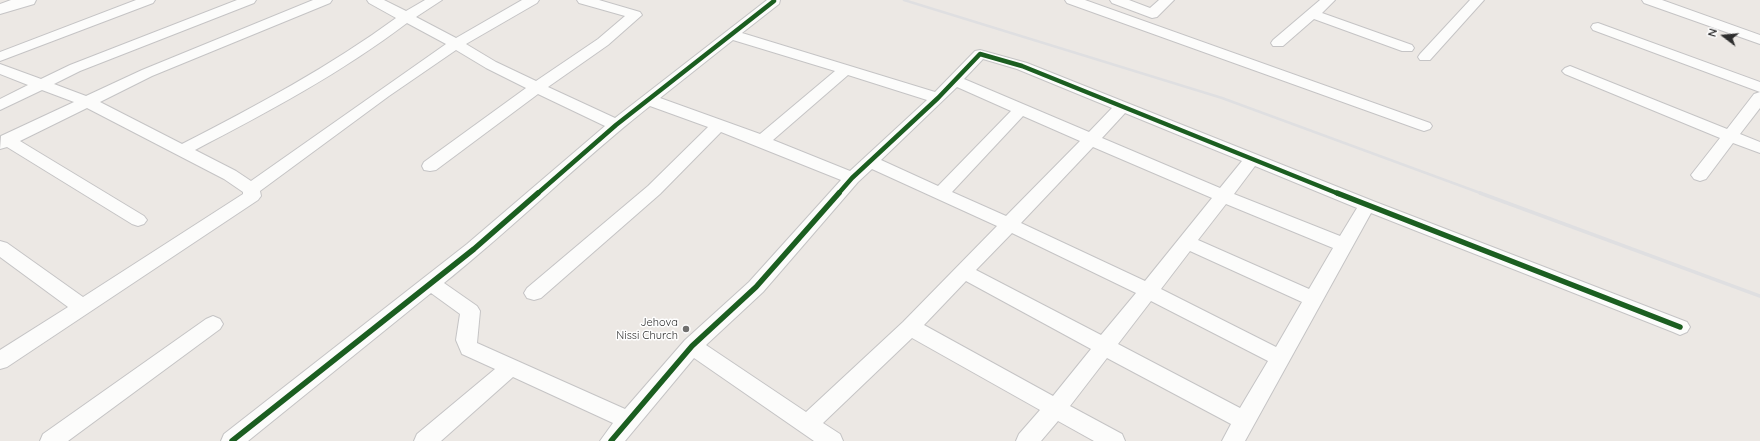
<!DOCTYPE html>
<style>
body{margin:0}
#map{position:relative;width:1760px;height:441px;overflow:hidden;background:#ece8e4;font-family:Quicksand,sans-serif}
canvas{display:block}
.north{position:absolute;left:1704px;top:16px;width:40px;height:40px;-webkit-text-stroke:3px #fff;paint-order:stroke;rotate:286deg;font-size:11px;font-weight:700;line-height:16px;text-align:center;color:#2e2e2e}
.north::after{content:'';display:block;margin:auto;width:14px;height:18px;background:#2e2e2e;clip-path:polygon(50% 0,100% 100%,50% 72%,0 100%)}
</style>
<div id="map">
<canvas width="1760" height="441"></canvas>
<div class="north">N</div>
</div>
<script>
const ctx = document.querySelector('canvas').getContext('2d');
ctx.lineJoin = 'round';
function stroke(path, color, width, dash) { ctx.strokeStyle = color; ctx.lineWidth = width; ctx.lineCap = dash ? 'butt' : 'round'; ctx.setLineDash(dash || []); ctx.stroke(path); }
function paint(path, color) { ctx.fillStyle = color; ctx.fill(path, 'evenodd'); }
function drawText(font, color, halo, rows, align = 'center') {
  ctx.font = font + ' Quicksand,sans-serif'; ctx.lineWidth = 3; ctx.setLineDash([]); ctx.textBaseline = 'middle'; ctx.strokeStyle = halo; ctx.fillStyle = color; for (const [text, x, y, turn = 0] of rows) {
    ctx.save(); ctx.translate(x, y); ctx.rotate((+turn || 0) * Math.PI / 180); ctx.textAlign = isNaN(turn) ? turn : align; if (halo) ctx.strokeText(text, 0, 0); ctx.fillText(text, 0, 0); ctx.restore();
  }
}
const minor = new Path2D(`
 M 136,0 L 155,0 L 153,3 L 0,61 L 0,52 Z
 M 237,0 L 256,0 L 254,3 L 80,71 L 54,84 L 86,96 L 142,70 L 313,0 L 332,0 L 330,3 L 152,76 L 100,102 L 182,144 C 256,106 329,67 396,18 L 369,3 L 367,0 L 384,0 L 406,11 L 425,0 L 442,0 L 416,17 L 456,38 L 522,0 L 539,0 L 537,3 L 466,44 L 496,62 L 536,81 L 598,39 L 625,16 L 579,3 L 577,0 L 599,0 L 640,12 L 642,15 L 608,45 L 548,87 L 615,118 L 767,0 L 780,0 L 779,4 L 742,33 L 935,92 L 975,51 L 980,50 L 1027,63 L 1373,201 L 1687,322 L 1690,327 L 1687,332 L 1680,335 L 1673,332 L 1371,213 L 1245,441 L 1222,441 L 1231,424 L 1107,358 L 1070,406 L 1122,434 L 1125,441 L 1094,441 L 1058,421 L 1041,441 L 1016,441 L 1019,434 L 1040,410 L 912,338 L 823,423 L 840,434 L 843,441 L 814,441 L 694,358 L 625,441 L 600,441 L 613,423 L 513,377 L 441,441 L 414,441 L 417,434 L 495,369 L 462,354 L 456,340 L 460,314 L 431,293 L 248,441 L 221,441 L 224,434 L 467,244 L 605,126 L 538,94 L 436,170 L 430,171 L 424,170 L 422,166 L 424,162 L 526,88 L 486,68 L 456,50 L 389,96 L 260,191 L 261,196 L 258,200 L 7,367 L 0,369 L 0,350 L 68,307 L 0,257 L 0,241 L 7,243 L 83,297 L 243,194 L 243,192 L 224,179 L 87,108 L 20,141 L 144,216 L 147,220 L 144,224 L 138,226 L 132,224 L 7,147 L 0,149 L 1,136 L 74,102 L 42,90 L 0,110 L 0,99 L 28,85 L 0,74 L 0,64 L 41,79 L 70,65 ZM 407,23 L 446,44 L 251,181 L 236,171 L 195,150 C 268,112 341,73 407,23 ZM 733,40 L 835,71 L 760,134 L 660,98 ZM 983,59 L 1017,69 L 1112,108 L 1089,132 L 964,79 ZM 848,75 L 927,100 L 850,171 L 773,140 ZM 957,87 L 1011,111 L 938,186 L 881,160 ZM 650,106 L 708,127 L 648,186 L 527,288 L 524,293 L 527,298 L 534,300 L 541,298 L 660,194 L 721,132 L 841,180 L 749,282 L 685,340 L 625,409 L 477,343 L 480,311 L 477,306 L 444,283 C 515,226 579,162 650,106 ZM 1125,113 L 1242,161 L 1220,188 L 1102,138 ZM 1023,116 L 1080,141 L 1006,216 L 952,192 ZM 1093,147 L 1212,198 L 1145,281 L 1021,223 ZM 1255,166 L 1357,208 L 1340,236 L 1234,194 ZM 872,169 L 997,226 L 903,322 L 806,412 L 706,345 L 763,292 L 858,182 ZM 1226,204 L 1333,248 L 1309,289 L 1198,240 ZM 1012,233 L 1136,293 L 1101,335 L 976,270 ZM 1190,251 L 1302,302 L 1276,347 L 1161,289 ZM 966,281 L 1091,349 L 1053,396 L 924,325 ZM 1151,301 L 1268,361 L 1240,408 L 1118,344 Z
 M 1065,0 L 1085,0 L 1430,123 L 1432,126 L 1430,129 L 1424,131 L 1418,129 L 1067,3 Z
 M 1110,0 L 1129,0 L 1150,8 L 1159,0 L 1174,0 L 1157,17 L 1152,18 L 1112,3 Z
 M 1320,0 L 1335,0 L 1322,13 L 1412,45 L 1414,48 L 1412,51 L 1402,51 L 1314,19 L 1283,46 L 1273,46 L 1271,43 L 1273,40 Z
 M 1470,0 L 1484,0 L 1430,60 L 1420,60 L 1418,57 L 1420,54 Z
 M 1642,0 L 1662,0 L 1760,35 L 1760,44 L 1644,3 Z
 M 1598,23 L 1760,82 L 1760,92 L 1593,30 L 1591,27 L 1593,24 Z
 M 1570,66 L 1727,129 L 1754,94 L 1760,92 L 1760,108 L 1740,134 L 1760,142 L 1760,153 L 1733,143 L 1706,179 L 1700,181 L 1694,179 L 1691,175 L 1720,138 L 1565,74 L 1562,71 L 1565,68 Z
 M 213,316 L 220,319 L 223,324 L 220,329 L 68,441 L 40,441 L 43,434 L 206,319 Z`);
const tertiary = new Path2D(`
 M 11,0 L 36,0 L 34,4 L 0,14 L 0,4 Z`);
stroke(minor, '#c5c4c5', 2);
stroke(tertiary, '#c5c4c5', 2);
paint(minor, '#fcfcfb');
paint(tertiary, '#fcfcfb');
stroke(new Path2D(`
 M 904,0 L 1222,98 L 1483,194`), '#dfdfe1', 2.5);
stroke(new Path2D(`
 M 1480,193 L 1760,296`), '#dfdfe1', 3.5);
stroke(new Path2D(`
 M 537,194 L 616,125 L 774,1
 M 838,194 L 852,178 L 938,98 L 980,54 L 1022,66 L 1339,194`), '#1b5e20', 4.5);
stroke(new Path2D(`
 M 1337,193 L 1680,327
 M 232,441 L 474,249 L 538,193
 M 611,441 L 692,346 L 756,287 L 839,193`), '#1b5e20', 5.5);
for (const [x, y, r, color] of [
 [686,329,4,"#706f6e"]
]) { const dot = new Path2D(); dot.arc(x, y, r, 0, 2 * Math.PI); ctx.fillStyle = color; ctx.fill(dot); stroke(dot, '#fff', 1.5); }
drawText('11px', '#2e2e2e', '#fff', [
 ["Jehova",678,323],
 ["Nissi Church",678,336]
], 'right');
</script>
